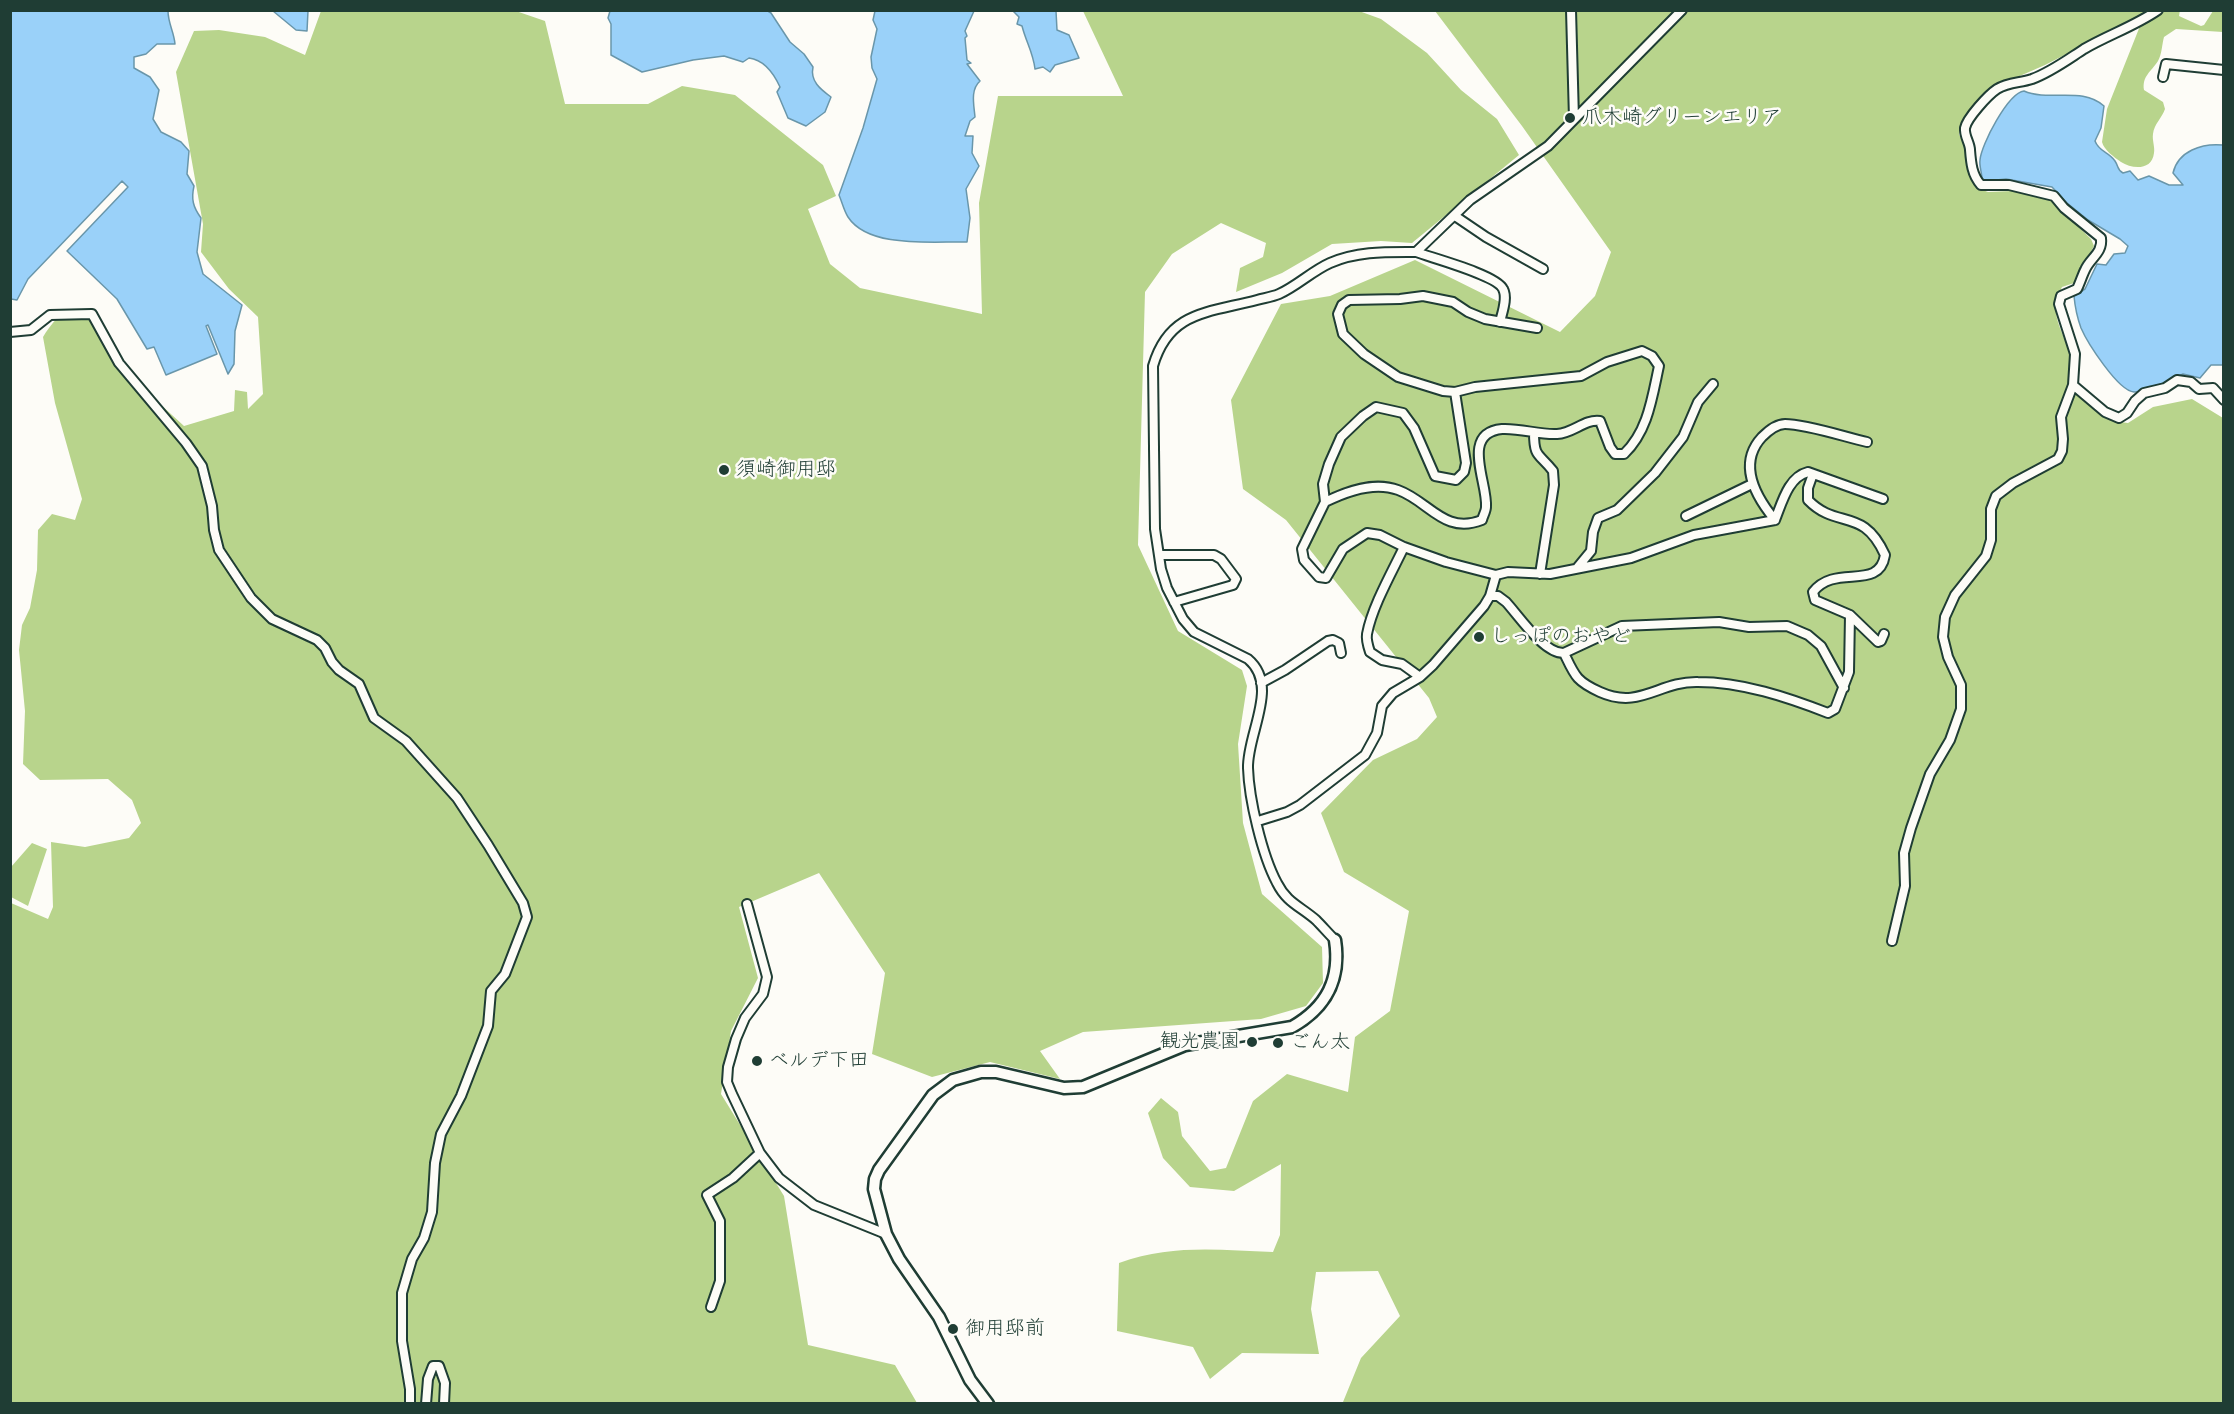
<!DOCTYPE html>
<meta charset="utf-8">
<style>
body{margin:0}
#map{position:relative;width:2234px;height:1414px;overflow:hidden;background:#fdfcf7;font-family:"Patrick Hand",sans-serif}
canvas{display:block}
.frame{position:absolute;inset:0;border:12px solid #1f3d34;pointer-events:none}
</style>
<div id="map">
<canvas width="2234" height="1414"></canvas>
<div class="frame"></div>
</div>
<script>
const ctx = document.querySelector('canvas').getContext('2d');
ctx.lineJoin = 'round';
function paint(path, color) { ctx.fillStyle = color; ctx.fill(path, 'evenodd'); }
function stroke(path, color, width, dash) { ctx.strokeStyle = color; ctx.lineWidth = width; ctx.lineCap = dash ? 'butt' : 'round'; ctx.setLineDash(dash || []); ctx.stroke(path); }
function drawText(font, color, halo, rows, align = 'center') {
  ctx.font = font + ' "Patrick Hand","Klee One",sans-serif'; ctx.lineWidth = 5; ctx.setLineDash([]); ctx.textBaseline = 'middle'; ctx.strokeStyle = halo; ctx.fillStyle = color; for (const [text, x, y, turn = 0] of rows) {
    ctx.save(); ctx.translate(x, y); ctx.rotate((+turn || 0) * Math.PI / 180); ctx.textAlign = isNaN(turn) ? turn : align; if (halo) ctx.strokeText(text, 0, 0); ctx.fillText(text, 0, 0); ctx.restore();
  }
}
paint(new Path2D(`
 M 513,10 L 545,21 L 565,104 L 648,104 L 682,86 L 735,95 L 823,165 L 836,196 L 808,209 L 830,264 L 860,288 L 982,314 L 979,203 L 998,96 L 1123,96 L 1083,11 L 1359,11 L 1381,19 L 1427,53 L 1461,90 L 1497,119 L 1519,155 L 1412,243 L 1381,241 L 1332,244 L 1282,273 L 1236,292 L 1240,268 L 1263,257 L 1266,243 L 1221,223 L 1172,254 L 1145,292 L 1138,545 L 1178,631 L 1242,670 L 1247,686 L 1238,744 L 1243,823 L 1262,894 L 1322,947 L 1323,983 L 1306,1006 L 1261,1019 L 1083,1032 L 1040,1051 L 1060,1079 L 990,1062 L 932,1077 L 872,1054 L 885,973 L 819,873 L 739,907 L 758,978 L 731,1031 L 721,1094 L 784,1196 L 808,1345 L 895,1365 L 917,1403 L 11,1404 L 11,903 L 48,919 L 53,907 L 51,842 L 85,847 L 129,838 L 141,823 L 132,800 L 108,779 L 40,780 L 23,764 L 25,711 L 19,650 L 22,625 L 30,608 L 37,570 L 38,530 L 52,514 L 75,520 L 82,499 L 55,403 L 43,337 C 59,312 63,312 93,311 L 125,372 L 184,426 L 234,411 L 235,390 L 247,392 L 248,409 L 263,394 L 258,317 L 229,289 L 201,252 L 203,224 L 176,72 L 194,31 L 219,30 L 265,37 L 305,55 L 321,11 Z
 M 2180,10 L 2179,16 L 2201,26 L 2204,25 L 2213,11 L 2223,11 L 2223,32 L 2176,29 L 2164,37 C 2162,44 2162,54 2158,61 C 2151,72 2142,76 2144,90 L 2163,102 L 2165,109 C 2162,118 2154,124 2153,134 C 2152,140 2155,147 2154,153 C 2152,171 2132,169 2121,162 C 2114,157 2104,150 2102,142 L 2107,109 L 2140,26 L 2138,22 L 2133,20 L 2045,65 L 1999,85 L 1988,92 L 1967,117 L 1959,134 L 1967,152 L 1966,161 L 1969,171 L 1980,189 L 1988,192 L 2012,191 L 2039,195 L 2051,200 L 2091,239 L 2094,246 L 2074,283 L 2062,287 C 2049,314 2060,324 2068,349 C 2072,362 2071,378 2072,391 L 2112,421 L 2128,423 L 2153,407 L 2192,399 L 2223,418 L 2223,1403 L 1339,1403 L 1343,1402 L 1361,1358 L 1400,1316 L 1378,1271 L 1316,1272 L 1311,1309 L 1319,1354 L 1242,1353 L 1210,1379 L 1193,1347 L 1117,1331 L 1119,1263 C 1172,1244 1218,1250 1273,1252 L 1280,1235 L 1281,1164 L 1234,1191 L 1190,1187 L 1163,1158 L 1148,1113 L 1161,1098 L 1178,1112 L 1182,1136 L 1210,1171 L 1226,1168 L 1253,1101 L 1287,1074 L 1348,1092 L 1355,1037 L 1390,1011 L 1409,911 L 1344,872 L 1321,813 L 1373,760 L 1417,739 L 1437,717 L 1429,698 L 1286,520 L 1243,489 L 1231,400 L 1281,304 L 1330,296 L 1415,260 L 1560,332 L 1595,296 L 1611,252 L 1522,126 L 1435,11 Z
 M 32,843 L 47,849 L 28,906 L 11,897 L 11,867 Z`), '#b8d48c');
const water = new Path2D(`
 M 10,11 L 168,11 C 168,23 174,32 175,44 L 157,44 L 146,54 L 134,57 L 134,68 L 150,77 L 159,90 L 153,119 L 161,132 L 181,142 L 189,151 L 187,174 L 194,186 C 191,199 193,207 201,218 L 197,252 L 203,274 L 242,305 L 235,331 L 234,364 L 228,374 L 208,325 L 206,326 L 217,354 L 166,375 L 154,347 L 147,349 L 117,299 L 67,251 L 128,187 L 122,181 L 28,279 L 17,300 L 11,299 Z
 M 273,11 L 308,11 L 307,31 L 296,30 Z
 M 610,11 L 766,10 L 771,13 L 790,42 L 804,54 L 813,67 C 810,81 820,89 831,97 L 825,112 L 806,126 L 788,118 L 777,92 L 780,87 C 774,74 765,60 749,58 L 743,62 L 724,56 L 693,60 L 642,72 L 611,55 L 611,24 L 608,18 Z
 M 875,11 L 974,11 L 965,31 L 967,36 L 965,38 L 967,60 L 971,63 L 967,64 L 980,81 C 970,90 974,105 975,117 L 970,121 L 965,136 L 973,136 L 972,153 L 979,166 L 966,189 L 970,218 L 967,242 C 933,241 869,249 848,217 C 844,211 842,202 839,195 L 863,128 L 877,79 L 872,68 L 871,57 L 877,29 L 873,20 Z
 M 1013,11 L 1056,11 L 1057,30 L 1069,35 L 1079,58 L 1055,65 L 1050,72 L 1043,67 L 1035,69 C 1033,52 1026,42 1022,26 L 1017,24 L 1019,17 Z
 M 2024,91 C 2049,102 2082,86 2104,106 L 2101,128 L 2095,141 C 2099,152 2109,152 2115,161 C 2119,167 2117,170 2123,173 L 2130,171 L 2138,180 L 2149,176 L 2169,185 L 2183,185 L 2173,173 C 2178,151 2202,143 2223,145 L 2223,365 L 2211,365 L 2200,378 L 2183,374 C 2173,379 2145,392 2134,392 C 2118,391 2087,342 2081,328 C 2077,317 2075,307 2074,296 L 2085,289 L 2097,264 L 2106,265 L 2114,254 L 2125,253 L 2128,246 L 2120,239 L 2088,220 L 2067,203 L 2052,187 L 2006,179 L 1987,181 L 1982,179 C 1982,173 1979,166 1980,160 C 1981,145 2008,93 2024,91 Z`);
paint(water, '#9ad1f9');
stroke(water, '#6996aa', 1.5);
const minor = new Path2D(`
 M 1571,10 L 1574,119
 M 2163,77 L 2166,64 L 2224,70
 M 1455,216 L 1486,237 L 1543,269
 M 1416,252 C 1432,258 1497,275 1503,289 C 1508,298 1502,313 1500,322
 M 10,332 L 31,330 L 50,315 L 92,314 L 119,363 L 186,443 L 202,466 L 212,506 L 214,530 L 219,550 L 251,598 L 272,619 L 317,640 L 325,648 L 332,662 L 339,670 L 359,684 L 374,718 L 406,741 L 457,798 L 488,845 L 523,903 L 527,917 L 505,974 L 491,991 L 488,1026 L 461,1096 L 441,1134 L 435,1163 L 432,1212 L 424,1238 L 412,1259 L 402,1293 L 402,1341 L 410,1389 L 410,1404
 M 2073,385 L 2105,412 L 2119,418 L 2127,413 L 2135,401 L 2144,393 L 2165,388 L 2177,380 L 2191,382 L 2199,389 L 2213,388 L 2224,400
 M 1455,392 L 1466,463 L 1464,472 L 1456,480 L 1435,476 L 1414,428 L 1403,413 L 1376,407 L 1363,416 L 1341,437 L 1329,464 L 1323,484 L 1325,502 L 1302,549 L 1304,560 L 1319,577 L 1326,578 L 1343,549 L 1367,533 L 1380,535 L 1404,547 L 1446,562 L 1496,575 L 1508,572 L 1550,574 L 1631,558 L 1694,535 L 1775,520
 M 1534,433 C 1534,458 1539,453 1553,471 L 1554,485 L 1540,574
 M 1325,502 C 1347,491 1374,481 1398,490 C 1429,501 1444,535 1482,520 C 1483,516 1486,511 1486,507 C 1488,483 1460,433 1502,429 C 1521,428 1539,435 1557,434 C 1574,433 1584,419 1600,421 L 1610,447 L 1615,454 L 1624,454 C 1648,431 1652,398 1659,366 L 1652,356 L 1642,351 L 1607,362 L 1581,376 L 1475,387 L 1455,392 L 1443,391 L 1398,377 L 1364,354 L 1343,334 L 1338,314 L 1342,305 L 1349,300 L 1400,299 L 1423,296 L 1453,302 L 1468,312 L 1485,319 L 1537,328
 M 1686,516 L 1752,484
 M 1775,520 C 1756,497 1737,464 1762,437 C 1768,431 1776,424 1785,424 C 1806,424 1845,437 1867,442
 M 1775,520 C 1782,503 1788,477 1808,472 L 1883,499
 M 1404,547 C 1392,572 1372,607 1367,634 C 1366,640 1368,646 1370,652 L 1382,660 L 1402,664 L 1420,677
 M 1160,555 L 1214,555 L 1221,559 L 1236,579 L 1233,585 L 1174,602
 M 1577,568 L 1591,551 L 1593,532 L 1598,518 L 1617,510 L 1655,473 L 1683,437 L 1698,402 L 1713,384
 M 1490,596 L 1498,596 L 1506,602 C 1519,616 1544,654 1564,653 L 1622,626 L 1719,622 L 1749,627 L 1787,626 L 1808,635 L 1821,646 L 1844,688
 M 1850,615 L 1878,642 L 1881,641 L 1884,634
 M 1564,653 C 1575,676 1576,681 1600,692 C 1640,710 1659,681 1698,682 C 1742,682 1787,697 1828,713 L 1835,709 L 1849,672 L 1850,615 L 1815,600 L 1813,592 C 1835,563 1879,592 1885,555 C 1863,506 1837,530 1808,500 L 1808,488 L 1813,474
 M 1261,683 L 1285,670 L 1328,641 L 1333,640 L 1339,643 L 1341,653
 M 1258,821 L 1287,812 L 1300,805 L 1365,755 L 1377,733 L 1382,706 L 1393,693 L 1420,677 L 1433,665 L 1484,606 L 1490,596 L 1496,575
 M 747,904 L 767,977 L 763,994 L 745,1018 L 736,1039 L 728,1067 L 727,1082 L 732,1094 L 760,1153 L 779,1178 L 814,1205 L 886,1234
 M 1335,940 C 1328,933 1322,926 1316,920 C 1300,906 1287,903 1277,883 C 1262,855 1249,799 1248,768 C 1247,733 1280,686 1248,659 L 1194,632 L 1183,619 L 1167,588 L 1161,569 L 1155,529 L 1153,366 C 1169,311 1208,313 1257,300 C 1264,298 1272,297 1279,294 C 1297,286 1312,271 1330,263 C 1358,251 1386,252 1416,252 L 1470,200 L 1548,146 L 1682,10
 M 1892,941 L 1905,886 L 1904,853 L 1911,828 L 1930,774 L 1950,740 L 1961,709 L 1961,685 L 1948,657 L 1943,637 L 1945,617 L 1955,595 L 1986,556 L 1991,540 L 1991,509 L 1996,496 L 2013,483 L 2058,459 L 2062,451 L 2063,439 L 2061,417 L 2073,385 L 2075,354 L 2059,304 L 2061,296 L 2077,289 C 2080,283 2082,276 2085,270 C 2090,258 2103,253 2101,238 L 2064,208 L 2054,196 L 2009,185 L 1981,185 C 1972,175 1971,163 1970,150 C 1970,143 1964,136 1965,128 C 1967,118 1988,95 1997,89 C 2008,82 2020,83 2032,79 C 2051,72 2067,60 2084,49 C 2108,35 2135,26 2158,10
 M 711,1307 L 720,1281 L 720,1221 L 707,1195 L 733,1178 L 760,1153
 M 426,1404 L 428,1379 L 433,1366 L 439,1366 L 445,1383 L 444,1404`);
const secondary = new Path2D(`
 M 988,1404 L 970,1380 L 939,1317 L 899,1259 L 886,1234 L 874,1189 L 875,1179 L 879,1170 L 933,1095 L 953,1080 L 981,1072 L 996,1072 L 1064,1088 L 1083,1087 L 1185,1045 L 1292,1027 C 1327,1007 1341,979 1335,940`);
stroke(minor, '#1f3d34', 12);
stroke(secondary, '#1f3d34', 15);
stroke(minor, '#fdfcf7', 8);
stroke(secondary, '#fdfcf7', 10);
for (const [x, y, r, color] of [
 [1570,118,6,"#1f3d34"],
 [724,470,6,"#1f3d34"],
 [1479,637,6,"#1f3d34"],
 [1252,1042,6,"#1f3d34"],
 [1278,1043,6,"#1f3d34"],
 [757,1061,6,"#1f3d34"],
 [953,1329,6,"#1f3d34"]
]) { const dot = new Path2D(); dot.arc(x, y, r, 0, 2 * Math.PI); ctx.fillStyle = color; ctx.fill(dot); stroke(dot, '#fdfcf7', 2); }
drawText('20px', '#1f3d34', '#fdfcf7', [
 ["爪木崎グリーンエリア",1582,118],
 ["須崎御用邸",736,470],
 ["しっぽのおやど",1491,637],
 ["観光農園",1240,1042,"right"],
 ["ごん太",1290,1043],
 ["ベルデ下田",769,1061],
 ["御用邸前",965,1329]
], 'left');
</script>
